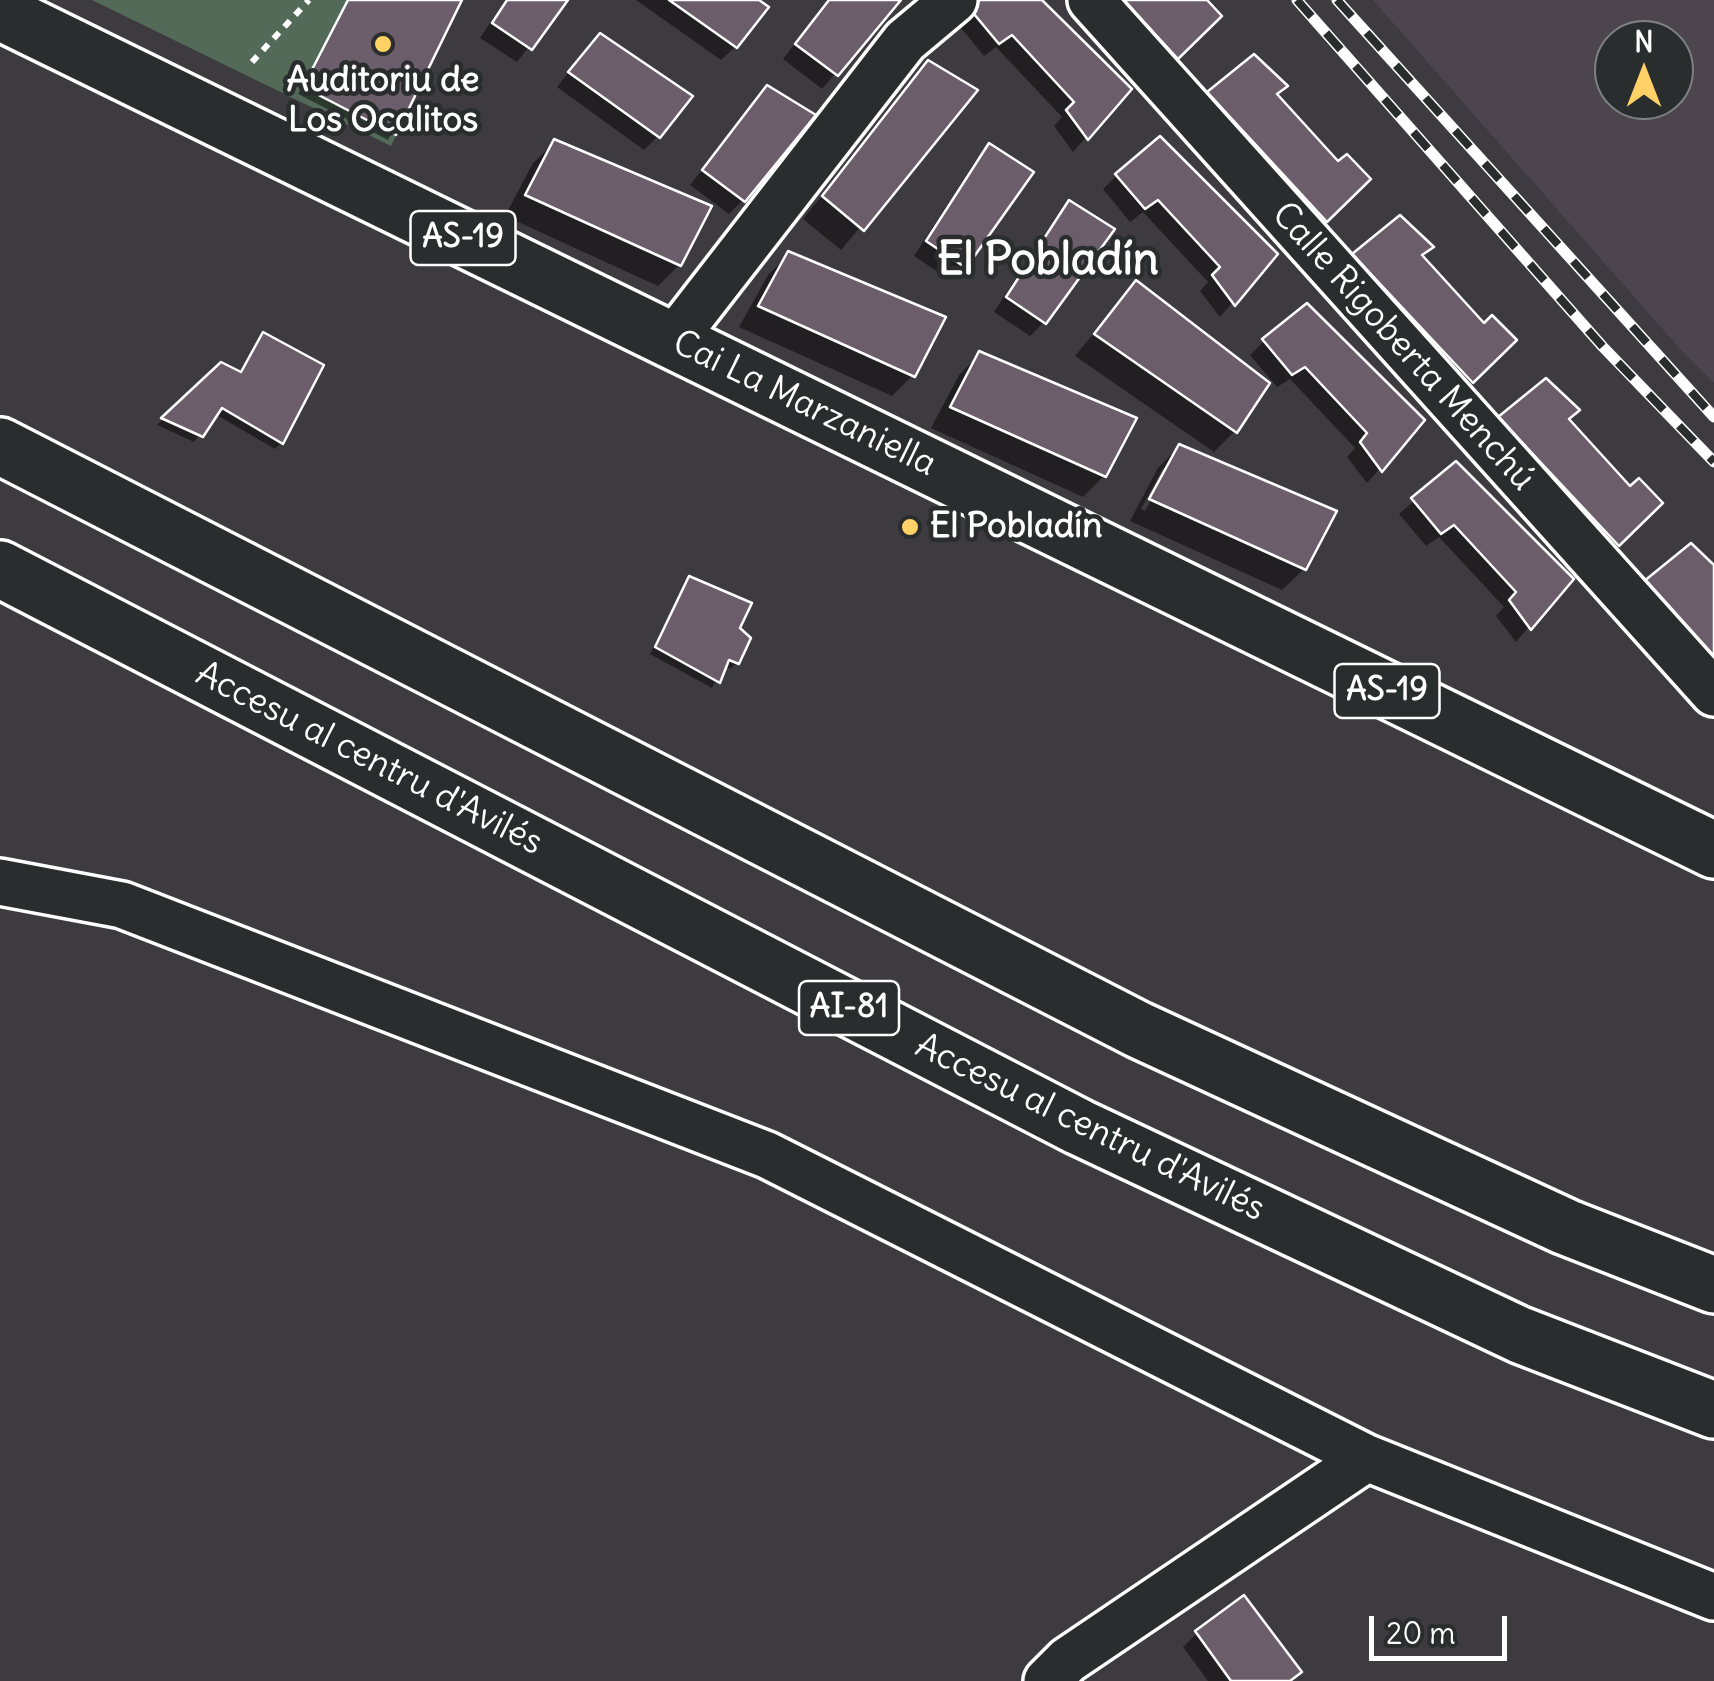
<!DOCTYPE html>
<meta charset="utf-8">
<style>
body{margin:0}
#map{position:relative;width:1714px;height:1681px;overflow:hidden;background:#3e3b40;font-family:Delius,sans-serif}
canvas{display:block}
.north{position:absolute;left:1594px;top:20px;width:100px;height:100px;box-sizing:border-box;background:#2a2d2e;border:2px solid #7f8182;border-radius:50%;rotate:0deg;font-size:28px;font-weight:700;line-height:40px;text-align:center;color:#fff}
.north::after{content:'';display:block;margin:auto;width:35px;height:45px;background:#ffd166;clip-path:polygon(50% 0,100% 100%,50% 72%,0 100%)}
.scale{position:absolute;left:1369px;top:1616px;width:138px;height:45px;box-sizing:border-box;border:5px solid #fff;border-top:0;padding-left:12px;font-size:30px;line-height:35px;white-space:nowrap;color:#fff;-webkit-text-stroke:8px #2a2d2e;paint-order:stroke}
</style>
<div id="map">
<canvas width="1714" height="1681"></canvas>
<div class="north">N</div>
<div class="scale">20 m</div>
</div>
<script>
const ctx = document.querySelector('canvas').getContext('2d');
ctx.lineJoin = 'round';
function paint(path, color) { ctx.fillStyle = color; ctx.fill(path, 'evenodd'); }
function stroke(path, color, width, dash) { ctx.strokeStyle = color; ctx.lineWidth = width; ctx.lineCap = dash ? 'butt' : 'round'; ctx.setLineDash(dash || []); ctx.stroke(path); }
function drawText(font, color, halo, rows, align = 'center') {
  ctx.font = font + ' Delius,sans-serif'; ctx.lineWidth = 9; ctx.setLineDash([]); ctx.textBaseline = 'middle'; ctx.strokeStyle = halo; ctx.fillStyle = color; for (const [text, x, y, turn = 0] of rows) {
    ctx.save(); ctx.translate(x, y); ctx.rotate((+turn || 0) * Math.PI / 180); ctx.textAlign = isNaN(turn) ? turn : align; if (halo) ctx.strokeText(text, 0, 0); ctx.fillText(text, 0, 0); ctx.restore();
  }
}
paint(new Path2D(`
 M 1373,0 L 1714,0 L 1714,383 L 1681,350 ZM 1674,40 L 1674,100 L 1614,100 L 1614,40 Z`), '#4c454d');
paint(new Path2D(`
 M 92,0 L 462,0 L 391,146 Z`), '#526a57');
paint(new Path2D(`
 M 348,0 L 459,0 L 388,140 L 298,94 Z
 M 505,0 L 565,0 L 517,62 L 480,38 Z
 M 636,0 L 754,0 L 735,47 L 721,60 Z
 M 829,0 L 897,0 L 822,89 L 783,59 Z
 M 982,0 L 1039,0 L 1128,89 L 1073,152 L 1054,126 L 1062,117 L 996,47 L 984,56 L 957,23 Z
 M 1083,0 L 1203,0 L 1219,16 L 1156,78 Z
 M 586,50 L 658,136 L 644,150 L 557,87 Z
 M 1254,57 L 1275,96 L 1338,165 L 1368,179 L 1305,241 L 1188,114 Z
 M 929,63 L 974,91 L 841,250 L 803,219 Z
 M 768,88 L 743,200 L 729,214 L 690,185 Z
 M 555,142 L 679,265 L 658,286 L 505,216 L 533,163 Z
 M 990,146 L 964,266 L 950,280 L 914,256 L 976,160 Z
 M 1117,175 L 1274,254 L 1220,317 L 1200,291 L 1208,282 L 1143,212 L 1130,222 L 1103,189 Z
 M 1070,203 L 1044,322 L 1030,336 L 994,312 L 1056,217 Z
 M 1399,218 L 1430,247 L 1420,257 L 1483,326 L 1513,340 L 1450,402 L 1333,276 Z
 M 789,254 L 913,375 L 892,396 L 739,327 L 768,275 Z
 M 1136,283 L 1235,431 L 1214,452 L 1075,356 Z
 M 263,335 L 281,443 L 275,449 L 215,414 L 194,442 L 157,425 L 221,365 L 239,373 Z
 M 1264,341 L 1422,421 L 1367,483 L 1347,457 L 1355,448 L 1290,379 L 1277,387 L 1250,355 Z
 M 980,354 L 1104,476 L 1083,497 L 931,428 L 959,375 Z
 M 1500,418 L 1566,420 L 1630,490 L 1660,503 L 1597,565 L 1479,439 Z
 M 1179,447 L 1304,569 L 1282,590 L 1130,521 L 1158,468 ZM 1163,468 L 1169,468 L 1145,511 L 1141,509 Z
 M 1456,464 L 1570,579 L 1516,642 L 1496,616 L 1504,607 L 1439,537 L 1426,546 L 1399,514 Z
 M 690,579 L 737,629 L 737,663 L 730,669 L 724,666 L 712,688 L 650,654 Z
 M 1197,1633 L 1299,1672 L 1290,1681 L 1208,1681 L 1183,1647 Z`), '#0007');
const building = new Path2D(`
 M 348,0 L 462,0 L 396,135 L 303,87 Z
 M 507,0 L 568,0 L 532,50 L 492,23 Z
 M 669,0 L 759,0 L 769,7 L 737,48 Z
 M 829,0 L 901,0 L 838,76 L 795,44 Z
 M 978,0 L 1042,0 L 1132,89 L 1088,140 L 1066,110 L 1074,102 L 1012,35 L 999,44 L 969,8 Z
 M 1123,0 L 1207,0 L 1222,16 L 1178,59 Z
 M 600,33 L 693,96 L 660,138 L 568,72 Z
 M 1254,54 L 1288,86 L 1277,94 L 1338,161 L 1347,154 L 1371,179 L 1327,222 L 1207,92 Z
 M 928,60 L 978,90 L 864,231 L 822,196 Z
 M 767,85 L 816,115 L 745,202 L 702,170 Z
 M 1160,136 L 1278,254 L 1235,306 L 1212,275 L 1220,267 L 1158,200 L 1145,209 L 1115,174 Z
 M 554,139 L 712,206 L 681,266 L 525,195 Z
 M 989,143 L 1034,172 L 966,268 L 926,241 Z
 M 1069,200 L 1115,229 L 1046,324 L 1006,297 Z
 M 1400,215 L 1434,247 L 1422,255 L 1484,323 L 1492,315 L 1517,340 L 1473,383 L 1352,254 Z
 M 788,251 L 946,317 L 915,377 L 758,306 Z
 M 1136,280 L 1270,383 L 1237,433 L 1094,334 Z
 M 1307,303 L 1425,420 L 1382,472 L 1360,442 L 1367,433 L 1305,367 L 1292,375 L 1262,339 Z
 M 263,332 L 324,365 L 283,444 L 222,408 L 203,437 L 161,418 L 221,362 L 241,372 Z
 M 979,351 L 1137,418 L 1106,477 L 950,407 Z
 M 1546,378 L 1580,410 L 1569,419 L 1630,486 L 1639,478 L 1663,503 L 1619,546 L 1498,417 Z
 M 1179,444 L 1337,511 L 1306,570 L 1149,499 Z
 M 1456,461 L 1574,579 L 1531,630 L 1509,600 L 1516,592 L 1454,525 L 1441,534 L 1411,498 Z
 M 1691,543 L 1714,565 L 1714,658 L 1643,582 Z
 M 689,576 L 752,603 L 740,628 L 751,638 L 739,664 L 729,660 L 720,683 L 655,647 Z
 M 1244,1595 L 1302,1672 L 1290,1681 L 1231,1681 L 1195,1631 Z`);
paint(building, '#6c5d6a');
stroke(building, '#fff', 2.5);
const minor = new Path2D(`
 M 1091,0 L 1714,693
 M 673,340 L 905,41 L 954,0
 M 0,882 L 122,905 L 767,1155 L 1367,1458 L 1714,1597
 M 1047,1681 L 1068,1660 L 1367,1458`);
const major = new Path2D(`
 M 0,12 L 1714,850`);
const highway = new Path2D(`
 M 0,446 L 1139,1030 L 1566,1227 L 1714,1285
 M 0,569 L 1079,1127 L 1520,1335 L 1714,1410`);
stroke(minor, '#fff', 52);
stroke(major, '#fff', 62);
stroke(highway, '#fff', 62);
stroke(new Path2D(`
 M 252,62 L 309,0`), '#fff', 6, [8, 8]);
stroke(minor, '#2a2d2e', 45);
stroke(major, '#2a2d2e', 55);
stroke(highway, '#2a2d2e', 55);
const rail = new Path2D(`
 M 1297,0 L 1603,347 L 1714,462
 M 1337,0 L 1714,417`);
stroke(rail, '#fff', 11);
stroke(rail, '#2a2d2e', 8, [22]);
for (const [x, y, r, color] of [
 [383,44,10,"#ffd166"],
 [910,527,10,"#ffd166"]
]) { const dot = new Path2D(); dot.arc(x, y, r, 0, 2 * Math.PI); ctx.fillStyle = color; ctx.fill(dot); stroke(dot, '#2a2d2e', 4); }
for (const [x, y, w] of [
 [463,238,105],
 [1387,691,105],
 [849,1008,100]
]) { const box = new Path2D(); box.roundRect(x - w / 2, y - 27, w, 54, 8); ctx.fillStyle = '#2a2d2e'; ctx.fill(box); stroke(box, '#fff', 2.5); }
drawText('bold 32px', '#fff', null, [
 ["AS-19",463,238],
 ["AS-19",1387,691],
 ["AI-81",849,1008]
]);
drawText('bold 35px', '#fff', '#2a2d2e', [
 ["Auditoriu de",383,81],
 ["Los Ocalitos",383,121],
 ["El Pobladín",930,527,"left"]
]);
drawText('35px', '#fff', '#2a2d2e', [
 ["Calle Rigoberta Menchú",1403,347,48],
 ["Cai La Marzaniella",804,404,26],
 ["Accesu al centru d'Avilés",369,759,27],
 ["Accesu al centru d'Avilés",1090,1128,26]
]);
drawText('bold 45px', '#fff', '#2a2d2e', [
 ["El Pobladín",1048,261]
]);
</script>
